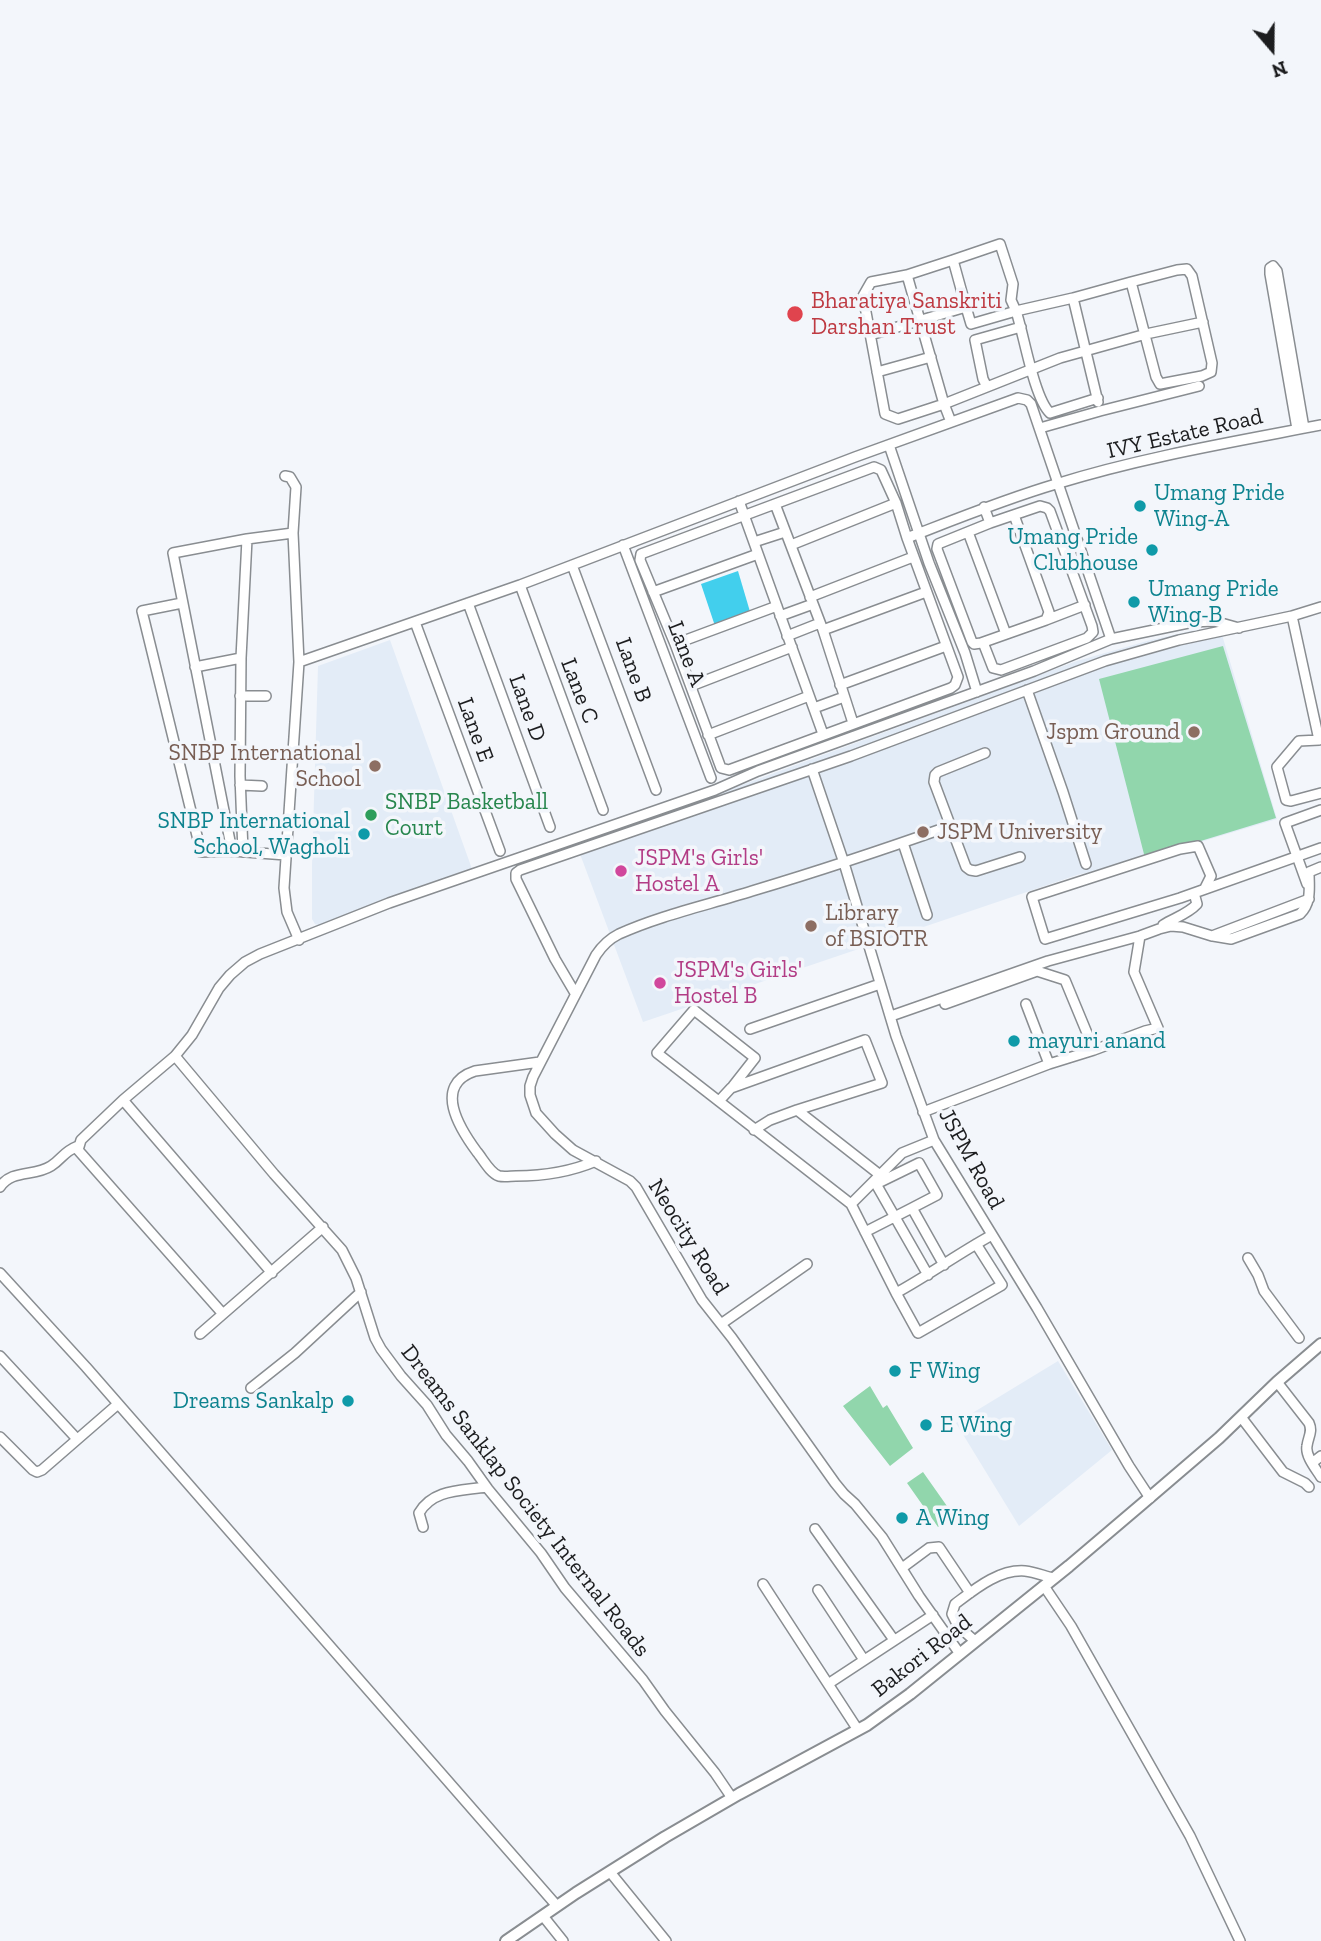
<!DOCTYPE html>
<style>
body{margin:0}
#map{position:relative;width:1321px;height:1941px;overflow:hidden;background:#f3f6fb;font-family:"Zilla Slab",serif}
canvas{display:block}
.north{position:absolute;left:1237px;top:14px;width:70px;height:70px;-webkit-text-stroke:5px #f3f6fb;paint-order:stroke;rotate:160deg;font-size:19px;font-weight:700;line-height:28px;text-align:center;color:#1c1d1f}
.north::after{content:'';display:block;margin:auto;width:24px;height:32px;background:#1c1d1f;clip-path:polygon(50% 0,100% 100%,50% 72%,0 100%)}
</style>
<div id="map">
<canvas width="1321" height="1941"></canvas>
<div class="north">N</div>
</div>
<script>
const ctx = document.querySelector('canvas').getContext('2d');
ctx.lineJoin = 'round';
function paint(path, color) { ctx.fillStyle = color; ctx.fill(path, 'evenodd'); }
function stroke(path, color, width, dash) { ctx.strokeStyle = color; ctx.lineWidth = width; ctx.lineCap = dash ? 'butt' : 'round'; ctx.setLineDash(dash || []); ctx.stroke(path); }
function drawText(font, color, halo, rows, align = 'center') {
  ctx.font = font + ' "Zilla Slab",serif'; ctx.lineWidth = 7; ctx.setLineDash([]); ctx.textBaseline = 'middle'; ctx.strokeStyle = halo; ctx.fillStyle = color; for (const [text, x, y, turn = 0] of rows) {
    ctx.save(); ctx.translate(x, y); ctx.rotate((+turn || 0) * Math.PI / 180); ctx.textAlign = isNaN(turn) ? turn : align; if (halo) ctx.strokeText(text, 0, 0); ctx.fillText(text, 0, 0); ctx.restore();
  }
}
paint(new Path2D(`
 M 1220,628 L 1277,819 L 1144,859 L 1077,875 L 643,1022 L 577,846 L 1077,661 L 1147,641 L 1199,629 Z
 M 390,640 L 472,869 L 322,926 L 315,924 L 312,919 L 312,865 L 318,666 Z
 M 1058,1361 L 1112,1450 L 1019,1526 L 956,1423 Z`), '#e3ecf7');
paint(new Path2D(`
 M 1223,646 L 1276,818 L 1145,858 L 1099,679 Z
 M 870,1386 L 883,1408 L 887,1405 L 913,1448 L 890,1466 L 843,1406 Z
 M 923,1472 L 954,1516 L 938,1527 L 907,1483 Z`), '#91d6ac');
paint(new Path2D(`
 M 738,571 L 751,615 L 716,629 L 701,584 Z`), '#42cfed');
const minor = new Path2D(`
 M 907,275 L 953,260
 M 1073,298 L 1098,402
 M 870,335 L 966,307 L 953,260 L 1000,244 L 1013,284 L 1011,300 L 1016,311 L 971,324 L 966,307
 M 877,372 L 931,357
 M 987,387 L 983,379 L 975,340 L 1021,327
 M 1098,398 L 1050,413 C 1034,398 1024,335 1016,311 L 1073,298 L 1131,282 L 1156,377 L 1160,384 L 1202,376 L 1211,372 L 1212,363 L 1192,276 L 1187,269 L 1177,270 L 1131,282
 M 951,422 L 944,404 L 907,275 L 871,282 L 863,296 L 885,414 L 898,419 L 944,404 L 1060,358 L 1146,334 L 1203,322
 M 1040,428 L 1100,411 L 1199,386
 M 1297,429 L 1270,274 L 1270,268 L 1273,266 L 1277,271 L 1304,428
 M 889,445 L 929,563 L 965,653 L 977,692
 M 874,467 L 881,470 L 896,503 L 907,538 L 958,677 L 955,685 L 951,688 L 729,770 L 721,768 L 675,644 L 640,560 L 641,554 Z
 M 285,476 L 290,477 L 296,487 L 293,533 L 299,662 L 284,888 L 287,912 L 299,940
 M 739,501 L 823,734
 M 775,504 L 823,630
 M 984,507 L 990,523 L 1040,506 L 1047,508 L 1050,511 L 1092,626 L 1093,632 L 1087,638 L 1001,670 L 993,668 L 984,645 L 981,643 L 974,644 L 972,642 L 937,549 L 938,544 L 990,523
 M 968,532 L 1006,634
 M 907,538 C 956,519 1005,499 1056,484 C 1143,457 1233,442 1321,425
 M 754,542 L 785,532
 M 623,545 L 711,778
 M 791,545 L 896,503
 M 572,565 L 656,790
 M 520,585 L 603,810
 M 653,592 L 758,554
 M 810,597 L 913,557
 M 182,603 L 142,611 L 201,852 L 232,851 L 286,855
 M 468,603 L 550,827
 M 780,616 L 813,604
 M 1292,616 L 1319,740 L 1299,741 L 1277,767 L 1286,800 L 1291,801 L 1321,793
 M 1046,620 L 1085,605
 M 415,622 L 500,851
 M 787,636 L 820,623
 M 981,643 L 1046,620 L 1049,612 L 1014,515
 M 675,644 L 777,606
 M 299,662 L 520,585 L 855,457 L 1018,398 L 1027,400 L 1031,404 L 1111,639
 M 195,667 L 241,658
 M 840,685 L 946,646
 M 691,686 L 792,647
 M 1027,690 L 1063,792 L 1086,864
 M 240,696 L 266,696
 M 814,708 L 844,697
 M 853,723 L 823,630 L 926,592
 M 708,735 L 809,696
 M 985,753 L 938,772 L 935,775 L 934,782 L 966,867 L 970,870 L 976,871 L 1020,857
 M 812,769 L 844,863 L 896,1036 L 934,1140 L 1037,1308 L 1129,1466 L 1150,1498
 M 240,785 L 262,786
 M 950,826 C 885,849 819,871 752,891 C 708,905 661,915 619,934 C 609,939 602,946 596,955 L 533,1077 L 530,1086 L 530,1095 L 536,1113 L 555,1134 L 573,1150 L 630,1181 L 636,1187 L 702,1300 L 732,1338 L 835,1483 L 844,1494 L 855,1504 L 882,1537 L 919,1596 L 960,1654
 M 903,843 L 927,915
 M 232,851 L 173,553 L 247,539 L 293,533
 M 243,852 L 240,776 L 241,658 L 247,539
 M 1307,884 L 1285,823 L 1321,810
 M 1205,888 L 1211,876 L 1198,846 L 1180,849 L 1032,897 L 1045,939 L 1180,898 L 1321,848
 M 1163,925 C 1174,918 1188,914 1197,904 L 1194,893
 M 1213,936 L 1231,939 L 1300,914 C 1312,902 1309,888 1309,872 L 1321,867
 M 575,993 L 555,959 L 516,879 L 516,873 L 520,870 L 851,756 L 1105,661 L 1179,640 L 1292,616 L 1321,607
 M 945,1004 L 1037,971 L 1065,980 L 1094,1050
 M 1026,1004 L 1049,1064
 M 891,1016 L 1048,961 L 1140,936 L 1159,929 L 1171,926 L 1183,927 L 1212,936 L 1309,899
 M 750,1029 L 880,984
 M 175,1056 L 274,1174 L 342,1250 L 356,1278 L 375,1338 L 381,1349 L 401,1376 L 427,1405 L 446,1435 L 468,1461 L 488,1489 L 541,1553 L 565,1588 L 643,1680 L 665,1711 L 715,1773 L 732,1798
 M 540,1062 L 475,1071 C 432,1085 460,1129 477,1152 C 483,1159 490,1173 499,1176 C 504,1177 511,1176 516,1176 C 544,1176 570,1172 596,1161
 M 733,1086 L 755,1058 L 694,1010 L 657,1053 L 851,1204 L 880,1175
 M 123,1100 L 272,1273
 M 719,1101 L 731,1088 L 865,1040 L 882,1083 L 797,1110 L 880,1175 L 902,1153 L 934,1140
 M 923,1112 L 1049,1064 L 1094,1050 L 1145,1031 L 1158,1028 L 1134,972 L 1140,936
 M 754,1130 L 770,1120 L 797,1110
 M 0,1187 C 12,1169 34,1177 51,1166 C 62,1159 63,1152 78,1146
 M 851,1204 L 896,1293
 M 912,1208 L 937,1195 L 919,1163 L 876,1184 L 928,1275
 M 865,1232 L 912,1208 L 944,1265
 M 976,1244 L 1002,1285 L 918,1333 L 896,1293 C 929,1275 959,1253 992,1235
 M 1248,1258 L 1258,1275 L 1264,1291 L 1299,1338
 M 0,1273 L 86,1367 L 557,1906
 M 223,1314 L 78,1150 L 81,1140 L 123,1100 L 175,1056 L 192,1035 L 219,988 L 230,975 L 245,962 L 260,954 L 389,903 L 715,790 L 758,771 L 1034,671 L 1111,639 L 1193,622 L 1214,621 L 1239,628
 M 721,1324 L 807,1264
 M 200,1334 L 323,1227
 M 0,1356 L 77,1439
 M 1277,1382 L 1309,1423 C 1313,1432 1308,1437 1307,1446 C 1305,1456 1316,1469 1321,1477
 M 251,1388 L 295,1353 L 361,1292
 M 1241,1417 L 1283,1472 L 1305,1483 L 1309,1487
 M 0,1437 L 33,1470 L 37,1472 L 42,1470 L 118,1404
 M 1312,1463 L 1321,1456
 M 423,1527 L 419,1513 C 433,1489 461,1491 486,1487
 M 815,1529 L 894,1640
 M 902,1568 L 929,1548 L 939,1547 L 970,1593
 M 763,1584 L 858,1730
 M 1044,1586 L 1071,1626 L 1190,1836 L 1240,1941
 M 818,1590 L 864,1660
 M 975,1641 L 958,1626 L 952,1614 L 955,1604 C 975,1589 999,1569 1025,1571 C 1035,1572 1044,1576 1053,1578
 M 828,1684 L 933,1615
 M 610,1872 L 666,1941
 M 543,1916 L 563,1941`);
const tertiary = new Path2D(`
 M 506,1941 L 576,1893 L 665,1837 L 739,1794 L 867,1725 L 910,1694 L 1069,1566 L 1142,1504 L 1219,1438 L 1277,1382 L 1321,1344`);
stroke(minor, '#898d91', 12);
stroke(tertiary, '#898d91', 14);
stroke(minor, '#fff', 9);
stroke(tertiary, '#fff', 10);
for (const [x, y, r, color] of [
 [795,314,9,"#e0444e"],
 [1140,506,7,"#0f9aa8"],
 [1152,550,7,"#0f9aa8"],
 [1134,602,7,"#0f9aa8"],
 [1194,732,7,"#8d6e63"],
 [375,766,7,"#8d6e63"],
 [371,815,7,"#2e9e5b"],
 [923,832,7,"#8d6e63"],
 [364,834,7,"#0f9aa8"],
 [621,871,7,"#d1479c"],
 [811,926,7,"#8d6e63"],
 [660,983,7,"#d1479c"],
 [1014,1041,7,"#0f9aa8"],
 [895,1371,7,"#0f9aa8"],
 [348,1401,7,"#0f9aa8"],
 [926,1425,7,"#0f9aa8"],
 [902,1518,7,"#0f9aa8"]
]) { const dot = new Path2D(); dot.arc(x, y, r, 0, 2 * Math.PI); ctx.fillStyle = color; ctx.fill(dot); stroke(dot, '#f3f6fb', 2.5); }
drawText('23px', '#be3a42', '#f3f6fb', [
 ["Bharatiya Sanskriti",811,301],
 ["Darshan Trust",811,327]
], 'left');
drawText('23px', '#1c1d1f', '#f3f6fb', [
 ["IVY Estate Road",1185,434,-13],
 ["Lane A",686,654,69],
 ["Lane B",633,670,70],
 ["Lane C",579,691,69],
 ["Lane D",527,708,70],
 ["Lane E",475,730,70],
 ["JSPM Road",971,1159,61],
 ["Neocity Road",688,1237,58],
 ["Dreams Sanklap Society Internal Roads",525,1501,52],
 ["Bakori Road",922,1656,-38]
]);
drawText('23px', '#0d838f', '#f3f6fb', [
 ["Umang Pride",1154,493],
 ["Wing-A",1154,519],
 ["Umang Pride",1138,537,"right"],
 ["Clubhouse",1138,563,"right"],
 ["Umang Pride",1148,589],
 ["Wing-B",1148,615],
 ["SNBP International",350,821,"right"],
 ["School, Wagholi",350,847,"right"],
 ["mayuri anand",1028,1041],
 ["F Wing",909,1371],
 ["Dreams Sankalp",334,1401,"right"],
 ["E Wing",940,1425],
 ["A Wing",916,1518]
], 'left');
drawText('23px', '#785e54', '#f3f6fb', [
 ["Jspm Ground",1180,732],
 ["SNBP International",361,753],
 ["School",361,779],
 ["JSPM University",937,832,"left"],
 ["Library",825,913,"left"],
 ["of BSIOTR",825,939,"left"]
], 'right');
drawText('23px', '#27864d', '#f3f6fb', [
 ["SNBP Basketball",385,802],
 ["Court",385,828]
], 'left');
drawText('23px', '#b23c85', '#f3f6fb', [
 ["JSPM's Girls'",635,858],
 ["Hostel A",635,884],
 ["JSPM's Girls'",674,970],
 ["Hostel B",674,996]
], 'left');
</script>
